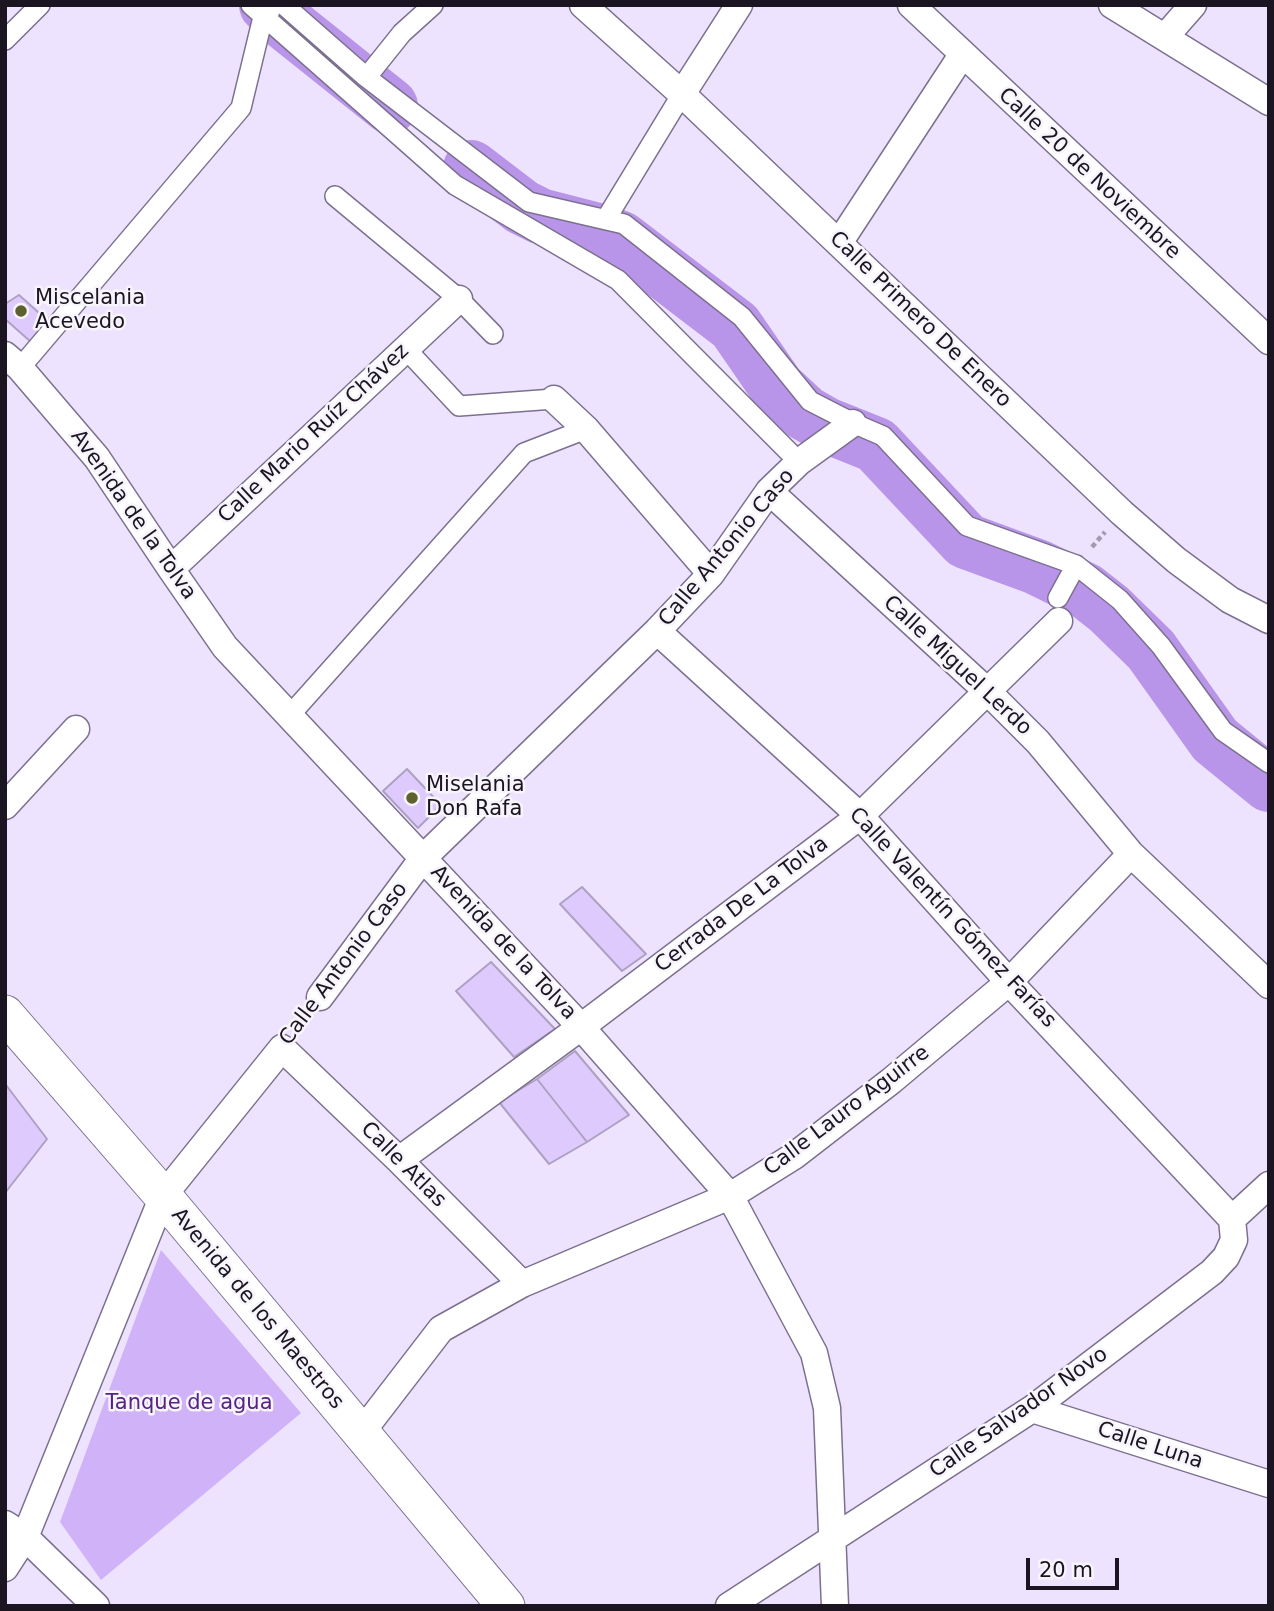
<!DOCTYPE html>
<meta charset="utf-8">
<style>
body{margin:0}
#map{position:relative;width:1274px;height:1611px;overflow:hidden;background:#eee3ff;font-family:"DejaVu Sans",sans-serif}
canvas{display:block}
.frame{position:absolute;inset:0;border:7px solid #1a1521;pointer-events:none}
.scale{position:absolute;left:1026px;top:1558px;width:93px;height:32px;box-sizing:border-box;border:4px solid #1a1521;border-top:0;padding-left:9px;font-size:21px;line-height:24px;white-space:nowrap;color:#1a1521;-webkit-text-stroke:5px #f7f4fb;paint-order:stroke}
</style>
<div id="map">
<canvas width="1274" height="1611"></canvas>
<div class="frame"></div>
<div class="scale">20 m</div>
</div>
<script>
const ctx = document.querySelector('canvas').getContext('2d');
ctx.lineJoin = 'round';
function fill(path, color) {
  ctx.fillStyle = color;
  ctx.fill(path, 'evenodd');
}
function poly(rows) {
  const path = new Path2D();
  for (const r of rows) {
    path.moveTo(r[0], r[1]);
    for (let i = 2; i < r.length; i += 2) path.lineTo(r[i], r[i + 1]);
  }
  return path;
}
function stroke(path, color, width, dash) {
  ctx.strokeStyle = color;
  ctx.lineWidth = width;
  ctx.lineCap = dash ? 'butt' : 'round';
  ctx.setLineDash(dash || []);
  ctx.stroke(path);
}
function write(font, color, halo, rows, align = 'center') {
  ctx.font = font + ' "DejaVu Sans",sans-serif';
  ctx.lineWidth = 5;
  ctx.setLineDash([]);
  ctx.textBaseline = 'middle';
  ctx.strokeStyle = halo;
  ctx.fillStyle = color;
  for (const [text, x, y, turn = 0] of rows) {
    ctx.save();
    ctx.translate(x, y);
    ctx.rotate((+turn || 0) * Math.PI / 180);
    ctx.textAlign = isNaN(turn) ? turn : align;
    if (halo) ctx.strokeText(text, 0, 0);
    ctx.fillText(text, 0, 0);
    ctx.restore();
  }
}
fill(poly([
 [161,1250,301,1413,101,1580,60,1522]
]), '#cfb2f8');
stroke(poly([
 [267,5,286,23,390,106],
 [471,168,522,207,540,216,606,233,621,239,735,326,777,387,805,413,826,425,876,445,966,541,1037,567,1086,591,1109,609,1151,650,1215,740,1269,784]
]), '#b995e9', 56);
const building = poly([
 [19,295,47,320,31,342,5,319,5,304,19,295],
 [407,769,441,805,418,828,383,791,407,769],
 [582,887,646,954,622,971,560,904,582,887],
 [491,962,555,1029,514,1057,456,991,491,962],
 [575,1051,629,1115,587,1142,537,1079,575,1051],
 [537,1079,587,1142,549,1164,499,1102,537,1079],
 [6,1085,47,1139,5,1193,5,1086,6,1085]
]);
fill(building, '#dfcafe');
stroke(building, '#ada1c1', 2);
const pedestrian = poly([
 [251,5,455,185,618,280,799,462],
 [284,5,366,77,529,202,624,224,742,317,810,401,853,423,883,436,967,526,1076,565,1120,600,1161,646,1223,731,1269,763],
 [5,40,40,5],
 [370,73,402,33,433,5],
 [335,196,459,299,493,334],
 [606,219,682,94],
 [405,348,459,406,554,399],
 [20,368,241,108,263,17,270,11],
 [1058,598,1076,565],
 [290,715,524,453,586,429]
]);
const minor = poly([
 [583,5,682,94,1122,513,1176,560,1230,600,1269,620],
 [911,5,1269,341],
 [1112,5,1269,102],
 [1165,37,1193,5],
 [682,94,739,5],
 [839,243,962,55],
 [5,355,20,368,97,458,171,569,225,647,581,1027,730,1196,814,1353,827,1408,835,1606],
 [554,399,586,429,711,574],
 [769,491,987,691,1038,742,1131,854,1269,985],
 [171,569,459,299],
 [657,631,860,816,1009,982,1232,1219],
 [5,806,76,729],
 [320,997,423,858,657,631,711,574,769,491,799,462,853,423],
 [399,1160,581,1027,860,816,1059,621],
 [1032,1409,1269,1484],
 [361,1433,441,1329,522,1284,730,1196,794,1156,891,1081,1009,982,1131,854],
 [5,1524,25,1537,96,1606],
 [5,1568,25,1537,163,1196,282,1048,399,1160,522,1284],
 [729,1606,1032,1409,1212,1272,1226,1257,1234,1240,1232,1219,1269,1185]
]);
const secondary = poly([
 [5,1014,163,1196,506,1606]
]);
stroke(pedestrian, '#7c708f', 22);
stroke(minor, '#7c708f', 29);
stroke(secondary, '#7c708f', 39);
stroke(poly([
 [1092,547,1105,532]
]), '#a39ab1', 4.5, [5, 3.5]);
stroke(pedestrian, '#fff', 19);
stroke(minor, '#fff', 26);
stroke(secondary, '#fff', 37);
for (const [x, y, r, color] of [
 [21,311,7,"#5e602e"],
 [412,798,7,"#5e602e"]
]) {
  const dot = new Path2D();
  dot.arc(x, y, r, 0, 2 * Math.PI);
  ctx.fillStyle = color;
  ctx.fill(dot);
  stroke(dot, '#f7f4fb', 2.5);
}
write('21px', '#1a1521', '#f7f4fb', [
 ["Calle 20 de Noviembre",1089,174,43],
 ["Calle Primero De Enero",920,320,44],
 ["Calle Mario Ruíz Chávez",314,434,-43],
 ["Avenida de la Tolva",133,515,55],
 ["Calle Antonio Caso",727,548,-50],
 ["Calle Miguel Lerdo",957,666,43],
 ["Cerrada De La Tolva",742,905,-37],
 ["Calle Valentín Gómez Farías",952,918,47],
 ["Avenida de la Tolva",503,943,47],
 ["Calle Antonio Caso",344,964,-53],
 ["Calle Lauro Aguirre",847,1111,-37],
 ["Calle Atlas",403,1165,45],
 ["Avenida de los Maestros",257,1309,50],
 ["Calle Salvador Novo",1019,1413,-35],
 ["Calle Luna",1150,1446,18]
]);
write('21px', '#1a1521', '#f7f4fb', [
 ["Miscelania",35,299],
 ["Acevedo",35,323],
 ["Miselania",426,786],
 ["Don Rafa",426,810]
], 'left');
write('21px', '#552385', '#f7f4fb', [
 ["Tanque de agua",189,1404]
]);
</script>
